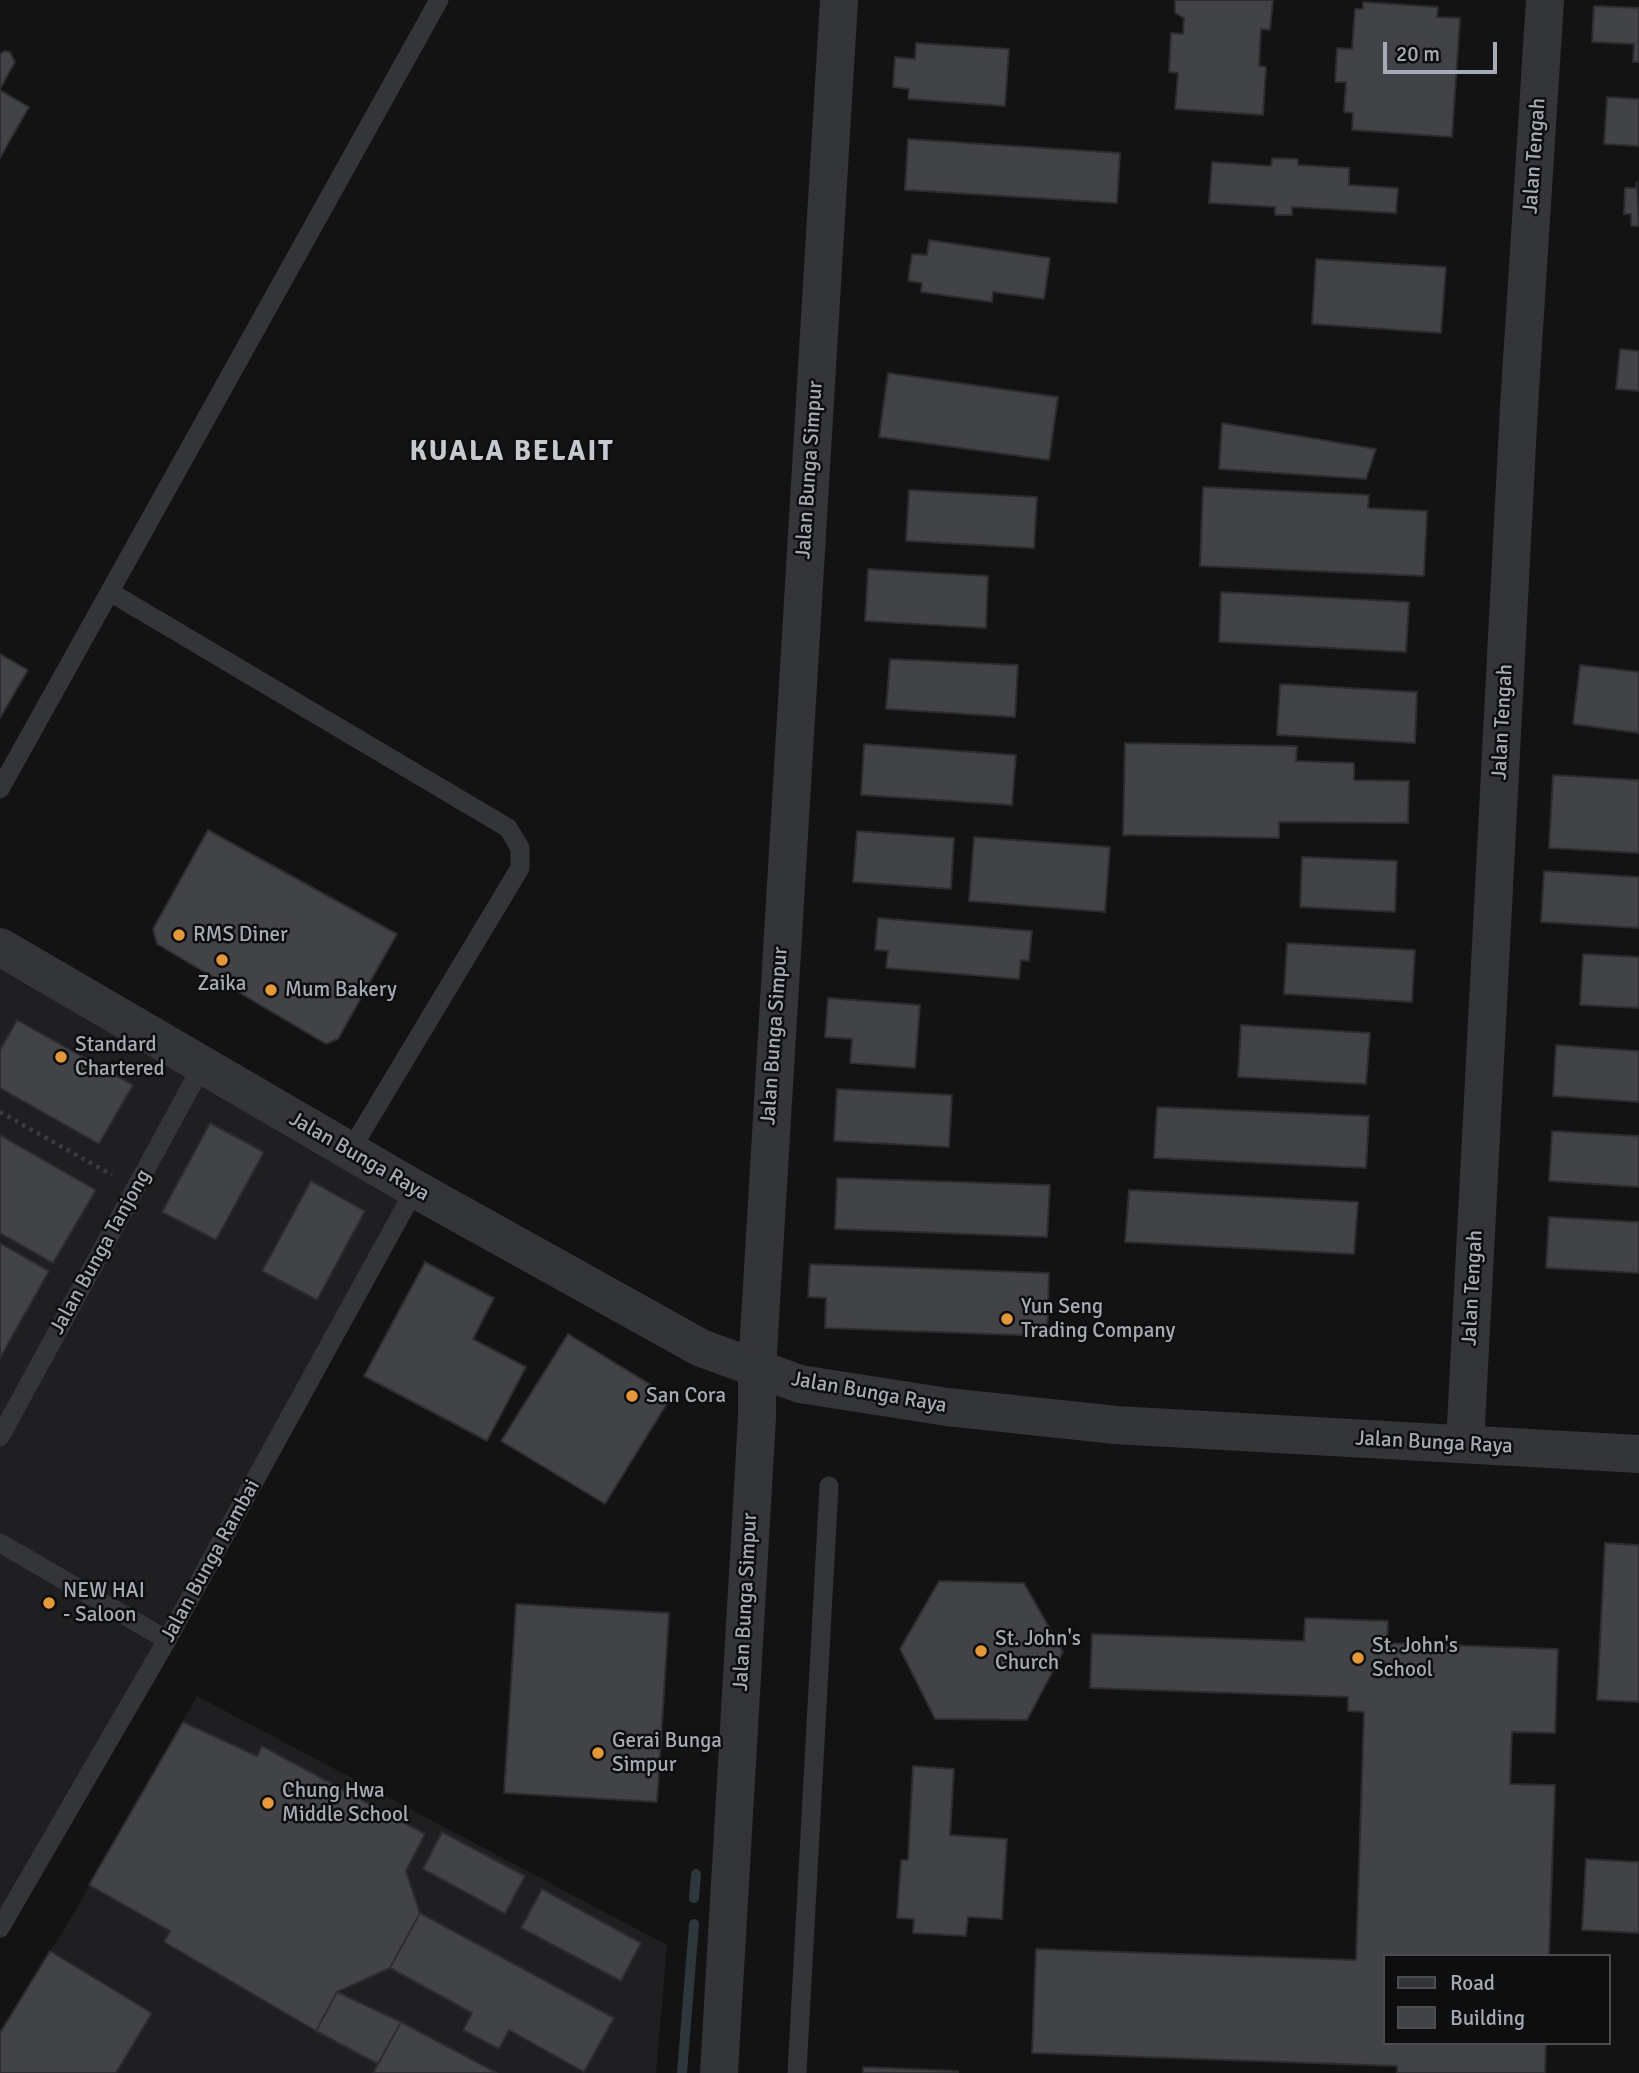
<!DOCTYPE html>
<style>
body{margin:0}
#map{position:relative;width:1639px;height:2073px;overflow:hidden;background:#131314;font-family:Signika,sans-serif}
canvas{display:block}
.legend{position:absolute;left:1383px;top:1954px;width:228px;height:91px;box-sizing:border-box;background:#0e0e0f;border:2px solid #4a4d51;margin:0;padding:9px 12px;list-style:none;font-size:21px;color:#a5abb4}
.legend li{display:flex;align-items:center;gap:14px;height:35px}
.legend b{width:35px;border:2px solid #4a4d51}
.scale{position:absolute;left:1383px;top:42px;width:114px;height:32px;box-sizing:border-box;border:4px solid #a5abb4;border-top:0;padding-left:9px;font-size:21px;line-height:24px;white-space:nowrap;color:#a5abb4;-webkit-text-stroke:5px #0e0e0f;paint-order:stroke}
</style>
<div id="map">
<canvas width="1639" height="2073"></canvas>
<ul class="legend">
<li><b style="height:9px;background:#343539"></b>Road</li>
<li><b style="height:19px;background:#424347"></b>Building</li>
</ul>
<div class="scale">20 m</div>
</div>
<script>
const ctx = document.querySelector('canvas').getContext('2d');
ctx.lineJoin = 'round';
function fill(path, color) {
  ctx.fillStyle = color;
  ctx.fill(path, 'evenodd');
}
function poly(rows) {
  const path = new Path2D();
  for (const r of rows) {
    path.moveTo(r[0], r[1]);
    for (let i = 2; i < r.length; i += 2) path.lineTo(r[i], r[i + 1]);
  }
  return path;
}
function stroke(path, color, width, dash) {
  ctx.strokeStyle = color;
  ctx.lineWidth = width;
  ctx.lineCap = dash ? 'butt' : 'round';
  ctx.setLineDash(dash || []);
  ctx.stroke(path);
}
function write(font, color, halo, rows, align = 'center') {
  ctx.font = font + ' Signika,sans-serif';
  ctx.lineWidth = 5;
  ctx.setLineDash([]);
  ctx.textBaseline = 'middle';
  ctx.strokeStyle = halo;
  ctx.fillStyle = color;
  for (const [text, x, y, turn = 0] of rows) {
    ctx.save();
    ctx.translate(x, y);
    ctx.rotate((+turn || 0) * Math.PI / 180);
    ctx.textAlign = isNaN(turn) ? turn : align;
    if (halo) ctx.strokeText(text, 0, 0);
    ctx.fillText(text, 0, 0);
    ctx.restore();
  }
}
fill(poly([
 [0,943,415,1189,0,1924],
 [197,1696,667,1945,656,2073,0,2073,0,2033,71,1918]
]), '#1f1f21');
stroke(poly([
 [694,1898,696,1874],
 [682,2073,694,1924]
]), '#2d373c', 10);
const building = poly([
 [1175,0,1273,0,1270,30,1261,29,1259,66,1266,67,1263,115,1175,109,1178,73,1169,72,1171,33,1183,34,1184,18,1175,13,1175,0],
 [1363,2,1438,7,1437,17,1460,18,1452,137,1352,130,1353,113,1344,112,1346,82,1335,82,1337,48,1352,49,1355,9,1363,9,1363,2],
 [1594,6,1639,8,1639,62,1633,62,1634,44,1592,42,1594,6],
 [916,43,1009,49,1005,106,908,99,909,89,893,87,895,57,915,59,916,43],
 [4,51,10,52,15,62,0,89,0,54,4,51],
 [0,90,29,107,0,158,0,90],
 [1607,97,1639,99,1639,146,1604,144,1607,97],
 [908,139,1120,153,1117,203,905,190,908,139],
 [1272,158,1298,159,1298,165,1349,168,1349,185,1398,188,1396,213,1292,207,1292,215,1275,215,1275,207,1209,203,1212,162,1271,166,1272,158],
 [1637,182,1639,226,1631,226,1631,214,1624,214,1625,188,1636,188,1637,182],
 [929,240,1050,258,1044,299,993,292,992,302,921,292,922,283,908,281,912,254,927,255,929,240],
 [1316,259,1446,267,1441,333,1312,324,1316,259],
 [1620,349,1639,351,1639,391,1616,389,1620,349],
 [888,373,1058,397,1049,460,879,437,888,373],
 [1222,423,1376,449,1366,479,1219,469,1222,423],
 [1203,487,1369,495,1368,508,1427,511,1424,576,1200,566,1203,487],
 [909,490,1037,497,1034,548,906,541,909,490],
 [868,569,988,576,986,628,865,621,868,569],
 [1221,592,1409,602,1406,652,1219,642,1221,592],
 [0,654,28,670,0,718,0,654],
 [890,659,1018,665,1015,717,886,709,890,659],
 [1580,665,1639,672,1639,733,1573,724,1580,665],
 [1280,684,1417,692,1415,743,1277,735,1280,684],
 [1125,743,1297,746,1296,761,1354,763,1354,780,1409,781,1408,823,1279,822,1279,838,1123,835,1125,743],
 [864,744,1016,755,1012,805,861,795,864,744],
 [1553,775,1639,780,1639,853,1549,848,1553,775],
 [208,830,397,934,338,1039,326,1044,157,944,153,929,208,830],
 [857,831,954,838,951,889,853,882,857,831],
 [974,837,1110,847,1105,912,969,901,974,837],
 [1302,857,1397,861,1395,912,1300,907,1302,857],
 [1544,871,1639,877,1639,928,1541,922,1544,871],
 [878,918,1032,931,1029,961,1021,960,1019,979,886,968,888,951,875,950,878,918],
 [1287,943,1415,950,1412,1002,1284,994,1287,943],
 [1583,954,1639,957,1639,1008,1580,1005,1583,954],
 [828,998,920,1005,915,1068,850,1063,852,1039,825,1037,828,998],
 [17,1020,133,1085,99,1144,0,1088,0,1050,17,1020],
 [1241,1025,1370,1033,1366,1084,1238,1077,1241,1025],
 [1556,1045,1639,1051,1639,1102,1553,1096,1556,1045],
 [837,1089,952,1095,949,1147,834,1141,837,1089],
 [1157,1107,1369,1116,1366,1168,1154,1158,1157,1107],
 [210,1123,264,1152,216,1240,162,1212,210,1123],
 [1552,1131,1639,1136,1639,1187,1549,1181,1552,1131],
 [0,1135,96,1190,53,1263,0,1233,0,1135],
 [837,1178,1050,1185,1047,1237,835,1229,837,1178],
 [311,1181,365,1211,317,1300,262,1271,311,1181],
 [1129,1190,1358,1202,1354,1254,1125,1242,1129,1190],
 [1549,1217,1639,1222,1639,1273,1546,1268,1549,1217],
 [0,1243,49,1271,0,1358,0,1243],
 [425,1262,494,1298,473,1339,526,1367,487,1441,364,1376,425,1262],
 [810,1264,1049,1273,1047,1336,825,1328,826,1298,808,1297,810,1264],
 [568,1334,671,1397,605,1504,501,1441,568,1334],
 [1605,1543,1639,1545,1639,1702,1597,1700,1605,1543],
 [939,1581,1024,1583,1063,1652,1027,1720,935,1719,900,1649,939,1581],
 [516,1604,669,1613,657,1802,504,1793,516,1604],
 [1305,1618,1388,1621,1387,1643,1558,1649,1555,1733,1512,1732,1510,1784,1555,1785,1549,1956,1385,1956,1385,2043,1546,2043,1545,2073,1397,2073,1397,2066,1032,2053,1036,1949,1356,1960,1364,1712,1348,1711,1348,1697,1090,1688,1092,1634,1304,1641,1305,1618],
 [183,1722,257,1756,262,1746,425,1834,406,1871,420,1913,390,1968,337,1992,316,2031,164,1942,170,1931,89,1885,183,1722],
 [913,1766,954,1769,950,1835,1007,1839,1002,1919,968,1917,966,1936,913,1933,914,1919,897,1918,901,1860,908,1860,913,1766],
 [442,1832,525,1876,505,1914,423,1869,442,1832],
 [1586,1859,1639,1862,1639,1933,1582,1930,1586,1859],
 [542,1889,641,1943,621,1981,521,1928,542,1889],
 [420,1913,614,2018,584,2072,509,2030,499,2049,463,2030,472,2013,390,1968,420,1913],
 [50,1951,152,2013,116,2073,0,2073,0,2033,50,1951],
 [337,1992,401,2022,378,2064,316,2031,337,1992],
 [401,2022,497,2073,373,2073,401,2022],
 [863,2067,958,2071,958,2073,863,2073,863,2067]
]);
fill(building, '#424347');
stroke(building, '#2d2d30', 2);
stroke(poly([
 [0,1112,112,1175]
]), '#3a3c40', 4.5, [3.5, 5]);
stroke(poly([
 [110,592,508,828,520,848,520,868,350,1151],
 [0,789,439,0],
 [0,1437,202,1066],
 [0,1543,167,1640],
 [0,1928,167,1640,415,1189],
 [797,2073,829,1486]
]), '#343539', 19);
stroke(poly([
 [757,1369,839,0],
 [1465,1444,1519,407,1545,0]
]), '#343539', 38);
stroke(poly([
 [0,947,415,1189,701,1348,800,1384,947,1407,1116,1425,1639,1454],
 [719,2073,757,1418,757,1369]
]), '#343539', 38);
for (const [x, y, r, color] of [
 [179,935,7,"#e5983a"],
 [222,960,7,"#e5983a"],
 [271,990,7,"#e5983a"],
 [61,1057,7,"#e5983a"],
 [1007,1319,7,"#e5983a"],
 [632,1396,7,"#e5983a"],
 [49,1603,7,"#e5983a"],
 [981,1651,7,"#e5983a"],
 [1358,1658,7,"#e5983a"],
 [598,1753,7,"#e5983a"],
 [268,1803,7,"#e5983a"]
]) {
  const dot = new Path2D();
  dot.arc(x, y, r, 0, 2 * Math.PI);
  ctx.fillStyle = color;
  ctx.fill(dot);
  stroke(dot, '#0e0e0f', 2.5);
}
write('21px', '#a5abb4', '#0e0e0f', [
 ["Jalan Tengah",1535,156,-86],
 ["Jalan Bunga Simpur",810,470,-86],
 ["Jalan Tengah",1503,722,-87],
 ["Jalan Bunga Simpur",775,1036,-86],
 ["Jalan Bunga Raya",359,1157,30],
 ["Jalan Bunga Tanjong",101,1252,-61],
 ["Jalan Tengah",1473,1288,-87],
 ["Jalan Bunga Raya",869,1393,10],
 ["Jalan Bunga Raya",1434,1443,3],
 ["Jalan Bunga Rambai",211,1561,-61],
 ["Jalan Bunga Simpur",746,1602,-87]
]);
write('21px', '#a5abb4', '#0e0e0f', [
 ["RMS Diner",193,935],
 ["Zaika",222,984,"center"],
 ["Mum Bakery",285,990],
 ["Standard",75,1045],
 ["Chartered",75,1069],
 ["Yun Seng",1021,1307],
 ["Trading Company",1021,1331],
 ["San Cora",646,1396],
 ["NEW HAI",63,1591],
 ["- Saloon",63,1615],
 ["St. John's",995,1639],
 ["Church",995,1663],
 ["St. John's",1372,1646],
 ["School",1372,1670],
 ["Gerai Bunga",612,1741],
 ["Simpur",612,1765],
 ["Chung Hwa",282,1791],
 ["Middle School",282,1815]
], 'left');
ctx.letterSpacing = '2px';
write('bold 28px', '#c6cad0', '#0e0e0f', [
 ["KUALA BELAIT",512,453]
]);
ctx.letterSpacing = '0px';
</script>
